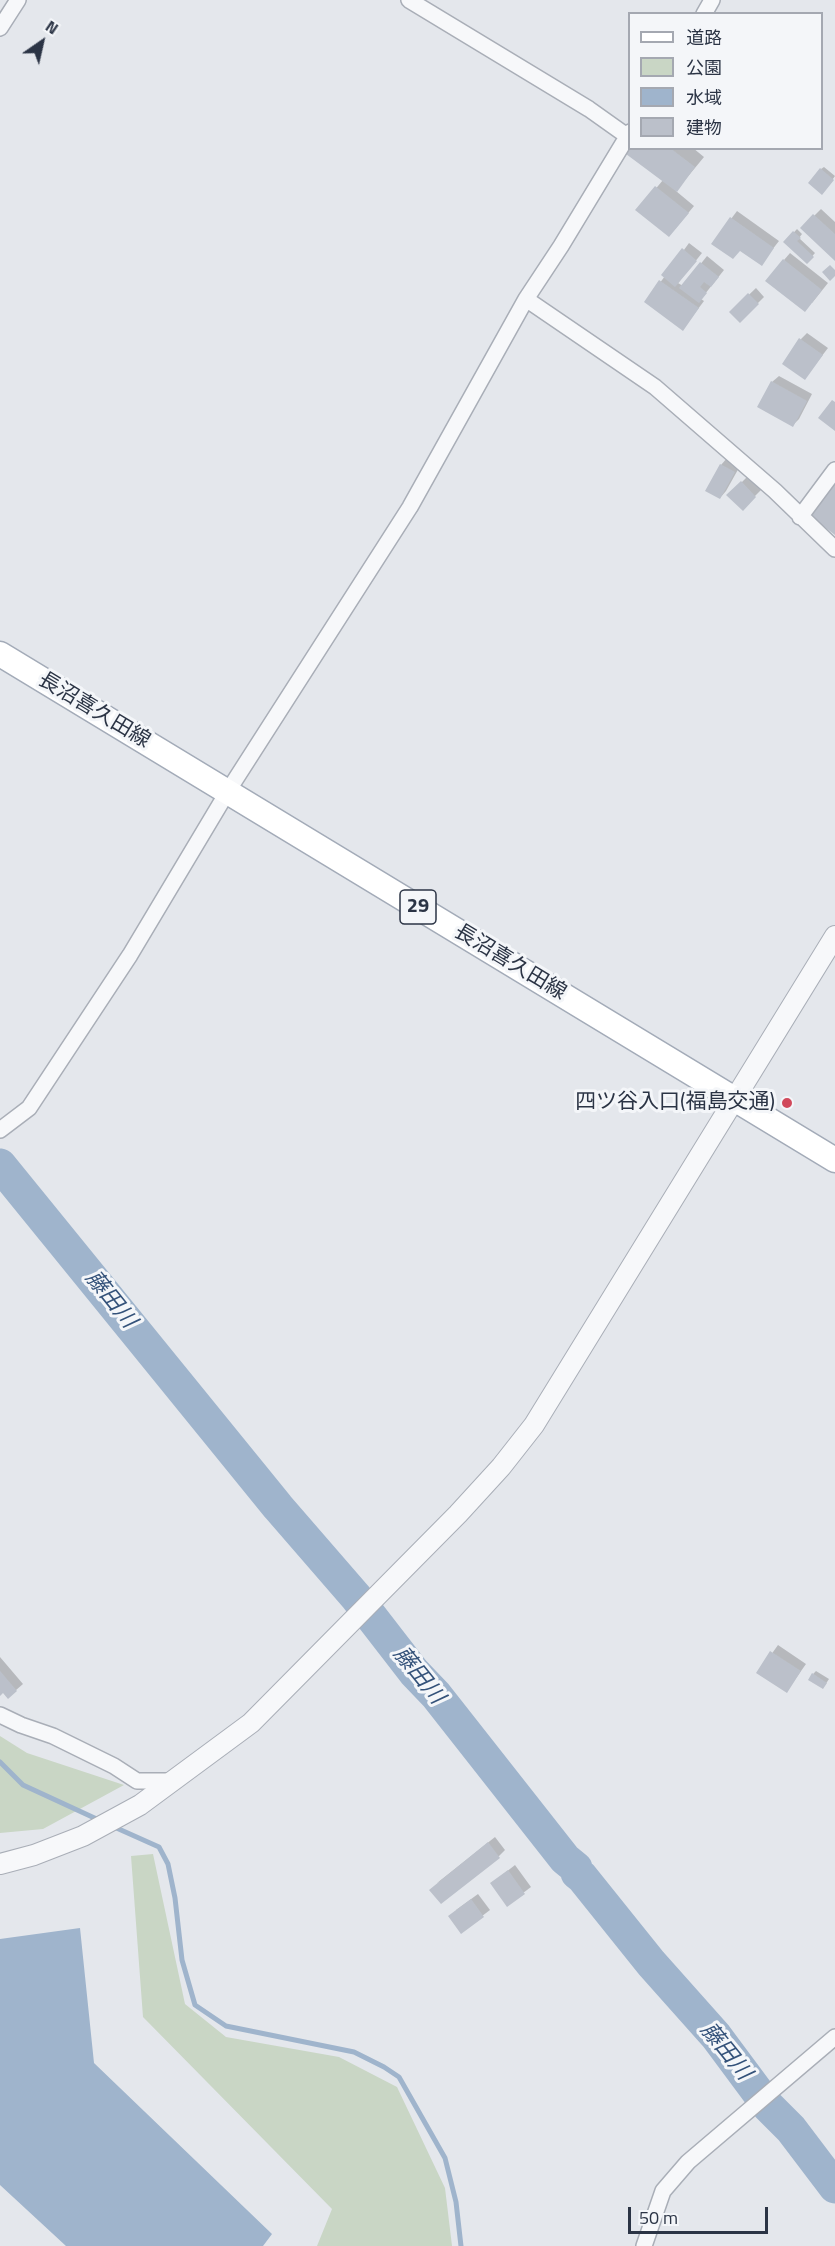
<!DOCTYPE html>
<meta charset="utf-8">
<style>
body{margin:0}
#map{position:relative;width:835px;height:2246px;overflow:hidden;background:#e4e7ec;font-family:"Titillium Web","Noto Sans JP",sans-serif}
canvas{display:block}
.legend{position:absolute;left:628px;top:12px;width:195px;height:138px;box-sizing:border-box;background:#f4f6f9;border:2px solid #a4a8b1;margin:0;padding:8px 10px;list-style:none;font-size:18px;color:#2b3445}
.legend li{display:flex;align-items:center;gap:12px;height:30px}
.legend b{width:30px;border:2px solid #a4a8b1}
.north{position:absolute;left:12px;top:12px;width:60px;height:60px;-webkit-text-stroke:4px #f4f6f9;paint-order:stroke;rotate:34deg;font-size:16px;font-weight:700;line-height:24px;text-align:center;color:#2b3445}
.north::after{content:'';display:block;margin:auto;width:21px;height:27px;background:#2b3445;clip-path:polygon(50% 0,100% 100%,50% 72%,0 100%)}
.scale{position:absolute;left:628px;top:2207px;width:140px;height:27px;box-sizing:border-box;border:3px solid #2b3445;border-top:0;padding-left:8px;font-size:18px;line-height:21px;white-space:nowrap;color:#2b3445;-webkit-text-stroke:4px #f4f6f9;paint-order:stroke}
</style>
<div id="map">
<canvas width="835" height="2246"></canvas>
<ul class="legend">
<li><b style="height:8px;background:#fff"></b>道路</li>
<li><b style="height:16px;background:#c9d6c5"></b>公園</li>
<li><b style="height:16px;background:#9fb4cc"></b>水域</li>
<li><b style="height:16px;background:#bbc0ca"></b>建物</li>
</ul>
<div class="north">N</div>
<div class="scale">50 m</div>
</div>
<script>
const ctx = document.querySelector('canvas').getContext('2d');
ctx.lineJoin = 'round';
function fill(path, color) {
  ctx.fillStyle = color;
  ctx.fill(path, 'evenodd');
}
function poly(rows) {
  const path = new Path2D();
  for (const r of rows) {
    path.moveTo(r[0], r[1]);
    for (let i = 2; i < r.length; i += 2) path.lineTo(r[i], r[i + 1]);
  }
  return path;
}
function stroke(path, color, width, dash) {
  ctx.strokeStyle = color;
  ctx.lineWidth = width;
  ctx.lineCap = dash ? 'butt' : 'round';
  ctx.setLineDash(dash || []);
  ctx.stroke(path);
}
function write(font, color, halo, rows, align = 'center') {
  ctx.font = font + ' "Titillium Web","Noto Sans JP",sans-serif';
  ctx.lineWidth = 6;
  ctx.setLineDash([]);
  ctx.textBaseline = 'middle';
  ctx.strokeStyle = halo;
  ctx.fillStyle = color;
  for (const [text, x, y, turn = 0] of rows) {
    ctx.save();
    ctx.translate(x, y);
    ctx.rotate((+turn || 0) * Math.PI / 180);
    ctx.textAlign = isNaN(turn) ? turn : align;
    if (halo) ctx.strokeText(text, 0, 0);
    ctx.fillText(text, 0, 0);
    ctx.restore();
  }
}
fill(poly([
 [0,1736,27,1753,124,1785,43,1829,0,1833],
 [153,1854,185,2004,226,2037,339,2057,397,2087,445,2188,452,2246,317,2246,332,2209,143,2017,131,1856]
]), '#c9d6c5');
fill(poly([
 [80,1928,94,2063,272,2234,263,2246,66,2246,0,2185,0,1939]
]), '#9fb4cc');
fill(poly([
 [632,148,693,148,704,157,676,191,694,206,675,229,638,210,663,180],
 [824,167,835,176,825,190,821,169],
 [821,209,835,222,835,258,802,228],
 [737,211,779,241,761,264,741,250,713,243],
 [797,229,802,234,799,238,815,253,807,262,785,242],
 [689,243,702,253,678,283,683,286,707,256,724,270,701,299,704,301,683,329,646,302],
 [790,253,828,283,812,303,784,260],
 [756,288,764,297,740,321,731,312],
 [807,333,828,348,805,378,801,339],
 [779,376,812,394,799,419,793,425,772,382],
 [727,458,740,466,726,491,720,498,721,465],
 [748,476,762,489,743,508,729,495],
 [778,1645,806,1664,787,1691,758,1673],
 [0,1657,23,1684,8,1697,3,1691,0,1694],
 [816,1671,829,1679,825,1685,813,1674],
 [495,1837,505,1850,499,1856,437,1883],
 [515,1865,531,1887,507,1905,492,1883],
 [478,1894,490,1910,461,1932,456,1910]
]), '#0003');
stroke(poly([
 [0,1762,23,1785,101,1821],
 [112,1826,159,1847,168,1864,175,1898,182,1960,195,2005,226,2026,354,2052,384,2067,399,2077,445,2158,456,2202,461,2246]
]), '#9fb4cc', 5);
stroke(poly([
 [0,1165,278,1507,356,1597,414,1672,436,1695,565,1859,576,1868,577,1873,582,1877,651,1963,716,2036,768,2106,791,2129,835,2187]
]), '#9fb4cc', 33);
fill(poly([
 [630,148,670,148,695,167,677,192,626,154],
 [820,168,834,180,822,195,808,183],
 [655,186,689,213,669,237,635,210],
 [813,214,835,234,835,261,800,228],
 [730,217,774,248,762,266,740,251,733,259,711,244],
 [793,231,801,238,797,241,814,257,807,264,783,242],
 [682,248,697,261,675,287,661,275],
 [783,259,822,290,805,312,765,281],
 [700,262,719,277,711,287,704,282,700,287,707,293,699,303,679,288],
 [830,265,835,270,835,276,830,281,822,272],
 [659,280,699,308,683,331,644,302],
 [748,293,759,304,740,323,729,312],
 [799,338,823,355,805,380,782,364],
 [771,381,807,401,793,427,757,407],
 [832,400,835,402,835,431,818,418],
 [720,464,735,472,720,499,705,491],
 [741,481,756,497,743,511,726,495],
 [835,482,835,535,809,515],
 [770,1651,801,1671,787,1693,756,1673],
 [0,1671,17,1691,8,1699,3,1693,0,1696],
 [812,1673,827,1683,823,1689,808,1680],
 [488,1842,500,1858,441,1904,429,1890],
 [508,1870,525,1894,507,1907,490,1883],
 [471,1899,484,1917,461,1934,448,1916]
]), '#bbc0ca');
const minor = poly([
 [409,0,589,109,627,136],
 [704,14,712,0],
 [0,28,18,0],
 [526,299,655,387,775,491,835,549],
 [800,517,835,470],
 [0,1130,29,1108,130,955,228,791,410,507,526,299,561,246,630,132],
 [0,1715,21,1725,53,1736,114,1766,137,1781,174,1781],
 [644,2246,663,2191,688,2162,835,2037]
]);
const tertiary = poly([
 [0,1864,34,1855,83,1836,140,1805,251,1723,458,1514,501,1467,534,1425,835,936]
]);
const primary = poly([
 [0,654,835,1160]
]);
stroke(minor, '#a9aeb7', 18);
stroke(tertiary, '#a9aeb7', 22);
stroke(primary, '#a3abb8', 27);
stroke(minor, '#f7f8fa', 15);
stroke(tertiary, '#f7f8fa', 20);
stroke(primary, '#fff', 24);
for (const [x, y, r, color] of [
 [787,1103,6,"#d1495b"]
]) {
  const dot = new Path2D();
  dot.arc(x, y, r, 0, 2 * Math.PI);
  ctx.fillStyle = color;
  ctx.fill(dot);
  stroke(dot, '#f4f6f9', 2);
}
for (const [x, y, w] of [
 [418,907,36]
]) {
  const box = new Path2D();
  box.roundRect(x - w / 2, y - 17, w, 34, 4.5);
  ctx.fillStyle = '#f4f6f9';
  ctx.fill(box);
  stroke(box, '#2b3445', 1.5);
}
write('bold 20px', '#2b3445', null, [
 ["29",418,907]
]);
write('21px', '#2b3445', '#f4f6f9', [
 ["長沼喜久田線",94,711,31],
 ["長沼喜久田線",510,963,31]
]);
write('21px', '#2b3445', '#f4f6f9', [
 ["四ツ谷入口(福島交通)",775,1103]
], 'right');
write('italic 22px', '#34527a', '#f4f6f9', [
 ["藤田川",110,1300,51],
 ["藤田川",418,1676,51],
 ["藤田川",725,2052,51]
]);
</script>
